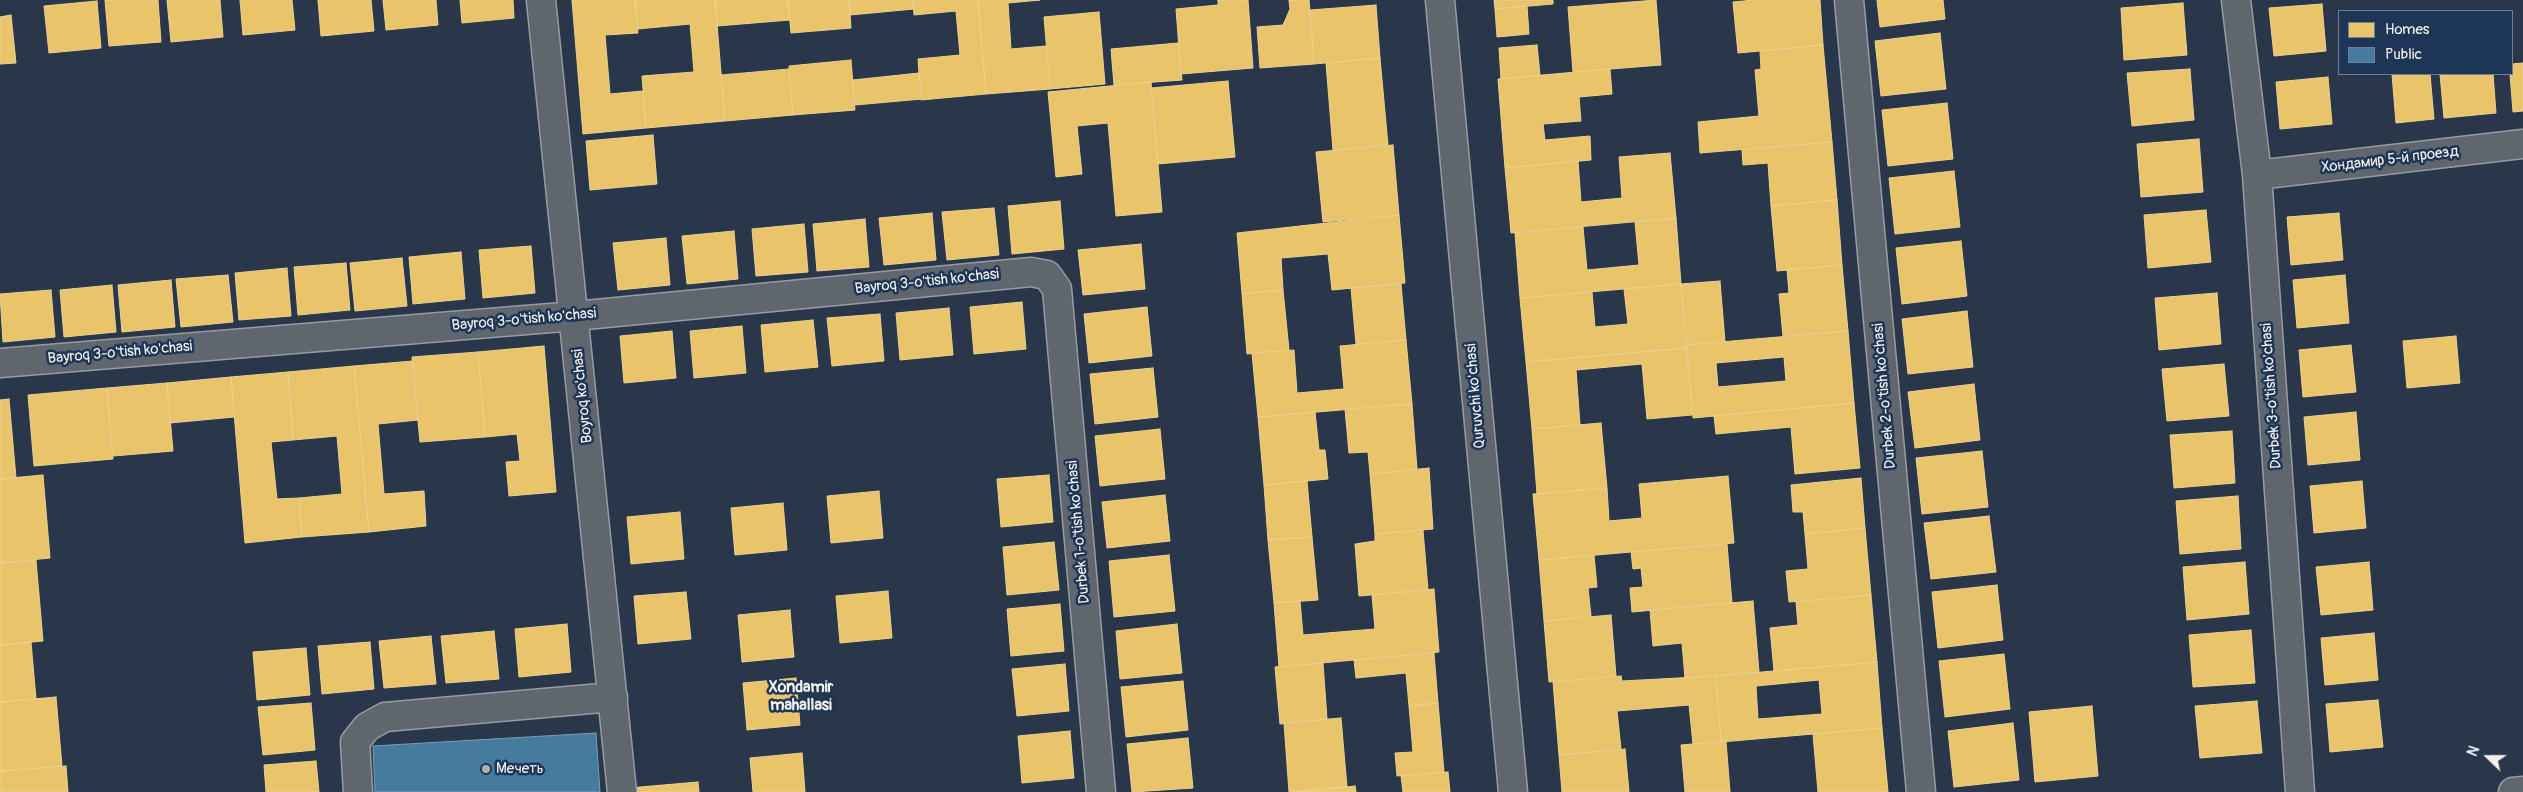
<!DOCTYPE html>
<meta charset="utf-8">
<style>
body{margin:0}
#map{position:relative;width:2523px;height:792px;overflow:hidden;background:#2a374a;font-family:Pangolin,sans-serif}
canvas{display:block}
.legend{position:absolute;left:2338px;top:10px;width:175px;height:65px;box-sizing:border-box;background:#1d3557;border:1px solid #738091;margin:0;padding:6px 9px;list-style:none;font-size:15px;color:#f4f1e8}
.legend li{display:flex;align-items:center;gap:10px;height:25px}
.legend b{width:25px;border:1px solid #738091}
.north{position:absolute;left:2463px;top:732px;width:50px;height:50px;-webkit-text-stroke:4px #1d3557;paint-order:stroke;rotate:292deg;font-size:14px;font-weight:700;line-height:20px;text-align:center;color:#f4f1e8}
.north::after{content:'';display:block;margin:auto;width:18px;height:22px;background:#f4f1e8;clip-path:polygon(50% 0,100% 100%,50% 72%,0 100%)}
</style>
<div id="map">
<canvas width="2523" height="792"></canvas>
<ul class="legend">
<li><b style="height:14px;background:#e9c46a"></b>Homes</li>
<li><b style="height:14px;background:#457b9d"></b>Public</li>
</ul>
<div class="north">N</div>
</div>
<script>
const ctx = document.querySelector('canvas').getContext('2d');
ctx.lineJoin = 'round';
function fill(path, color) {
  ctx.fillStyle = color;
  ctx.fill(path, 'evenodd');
}
function poly(rows) {
  const path = new Path2D();
  for (const r of rows) {
    path.moveTo(r[0], r[1]);
    for (let i = 2; i < r.length; i += 2) path.lineTo(r[i], r[i + 1]);
  }
  return path;
}
function stroke(path, color, width, dash) {
  ctx.strokeStyle = color;
  ctx.lineWidth = width;
  ctx.lineCap = dash ? 'butt' : 'round';
  ctx.setLineDash(dash || []);
  ctx.stroke(path);
}
function write(font, color, halo, rows, align = 'center') {
  ctx.font = font + ' Pangolin,sans-serif';
  ctx.lineWidth = 5;
  ctx.setLineDash([]);
  ctx.textBaseline = 'middle';
  ctx.strokeStyle = halo;
  ctx.fillStyle = color;
  for (const [text, x, y, turn = 0] of rows) {
    ctx.save();
    ctx.translate(x, y);
    ctx.rotate((+turn || 0) * Math.PI / 180);
    ctx.textAlign = isNaN(turn) ? turn : align;
    if (halo) ctx.strokeText(text, 0, 0);
    ctx.fillText(text, 0, 0);
    ctx.restore();
  }
}
const homes = poly([
 [105,0,158,0,161,42,109,46,105,0],
 [167,0,220,0,223,37,171,42,167,0],
 [240,0,292,0,295,30,243,35,240,0],
 [318,0,371,0,374,31,321,36,318,0],
 [383,0,436,0,438,25,386,30,383,0],
 [460,0,513,0,514,18,462,23,460,0],
 [572,0,635,0,638,33,605,35,610,94,643,91,646,128,583,134,572,0],
 [635,0,715,0,725,121,646,128,642,76,694,72,690,24,638,29,635,0],
 [715,0,788,0,790,20,717,26,715,0],
 [788,0,849,0,851,28,791,33,788,0],
 [849,0,913,0,914,9,850,15,849,0],
 [913,0,978,0,986,94,921,100,918,59,960,55,956,11,914,15,913,0],
 [978,0,1040,0,1008,3,1011,49,1046,46,1050,89,986,94,978,0],
 [1218,0,1248,0,1253,68,1181,74,1176,9,1218,5,1218,0],
 [1289,0,1309,0,1314,64,1260,68,1257,27,1283,25,1290,9,1289,0],
 [1494,0,1553,0,1553,4,1495,9,1494,0],
 [1656,0,1661,65,1573,72,1568,7,1656,0],
 [1754,0,1820,0,1823,45,1738,53,1733,2,1754,0],
 [1877,0,1943,0,1945,19,1880,27,1877,0],
 [97,1,101,48,49,53,44,6,97,1],
 [2183,3,2187,55,2124,60,2121,8,2183,3],
 [2322,4,2326,51,2274,56,2269,8,2322,4],
 [1376,5,1380,58,1314,64,1310,10,1376,5],
 [1527,6,1529,34,1497,37,1495,9,1527,6],
 [1099,12,1105,84,1050,89,1044,17,1099,12],
 [11,15,16,63,0,64,0,17,11,15],
 [1940,33,1946,89,1881,96,1875,41,1940,33],
 [1178,43,1182,80,1114,85,1111,49,1178,43],
 [1537,45,1540,75,1501,79,1499,48,1537,45],
 [1823,45,1832,142,1700,153,1698,122,1759,116,1755,70,1761,69,1760,51,1823,45],
 [1380,58,1388,145,1333,150,1326,63,1380,58],
 [851,60,855,110,793,115,789,66,851,60],
 [2523,63,2523,111,2513,112,2510,74,2512,74,2512,64,2523,63],
 [789,69,793,115,725,121,721,75,789,69],
 [1610,69,1612,94,1579,97,1581,121,1543,124,1545,140,1590,136,1591,160,1505,168,1498,79,1610,69],
 [2190,69,2194,120,2132,126,2127,73,2190,69],
 [919,73,922,99,855,105,853,80,919,73],
 [2392,74,2430,74,2434,119,2396,123,2392,74],
 [2440,74,2493,74,2496,113,2444,118,2440,74],
 [2328,77,2332,124,2280,129,2276,82,2328,77],
 [1228,81,1235,157,1158,164,1151,88,1228,81],
 [1151,82,1162,212,1116,216,1108,123,1077,126,1082,174,1056,177,1048,92,1151,82],
 [1947,103,1953,159,1888,166,1882,110,1947,103],
 [653,135,657,184,590,190,586,141,653,135],
 [2199,139,2203,192,2141,197,2137,144,2199,139],
 [1832,142,1837,200,1771,206,1768,163,1743,165,1742,150,1832,142],
 [1393,145,1399,215,1323,222,1316,152,1393,145],
 [1670,153,1676,218,1511,233,1505,168,1578,161,1581,202,1622,198,1619,157,1670,153],
 [1954,171,1960,227,1895,234,1889,178,1954,171],
 [1837,200,1842,265,1777,271,1771,206,1837,200],
 [1060,201,1064,249,1012,254,1008,206,1060,201],
 [994,208,999,255,947,260,942,212,994,208],
 [2206,210,2211,262,2148,268,2144,215,2206,210],
 [932,213,936,260,884,265,879,218,932,213],
 [2339,213,2343,260,2291,265,2287,217,2339,213],
 [1399,215,1405,283,1332,290,1328,254,1281,258,1283,290,1242,294,1237,233,1399,215],
 [1676,218,1681,284,1520,298,1515,233,1583,227,1587,270,1639,265,1635,222,1676,218],
 [865,219,869,267,817,271,813,224,865,219],
 [804,224,808,272,756,276,752,229,804,224],
 [734,231,738,279,687,284,682,236,734,231],
 [666,238,670,285,618,290,613,243,666,238],
 [1961,241,1967,296,1902,304,1896,248,1961,241],
 [1141,244,1145,289,1083,295,1078,250,1141,244],
 [531,246,535,293,483,298,479,250,531,246],
 [461,252,465,299,413,304,409,257,461,252],
 [402,258,407,306,355,311,350,263,402,258],
 [346,263,350,310,298,315,294,267,346,263],
 [1842,265,1848,331,1783,336,1779,294,1789,293,1787,270,1842,265],
 [287,268,291,316,239,320,235,273,287,268],
 [228,275,233,322,181,327,176,279,228,275],
 [2345,275,2349,323,2297,328,2293,280,2345,275],
 [171,280,175,327,122,332,118,285,171,280],
 [1720,281,1725,342,1686,345,1681,284,1720,281],
 [1401,284,1406,340,1356,344,1351,288,1401,284],
 [1681,284,1687,348,1526,362,1520,298,1592,292,1595,327,1628,324,1624,289,1681,284],
 [112,285,116,332,64,337,60,290,112,285],
 [51,290,55,337,3,342,0,294,51,290],
 [1283,290,1289,350,1247,354,1242,294,1283,290],
 [2217,293,2221,344,2159,350,2155,298,2217,293],
 [1022,302,1026,349,974,354,970,307,1022,302],
 [1147,307,1152,356,1089,363,1084,314,1147,307],
 [949,308,953,355,900,360,896,313,949,308],
 [1967,311,1973,367,1908,374,1902,319,1967,311],
 [880,314,884,361,832,366,827,318,880,314],
 [813,320,818,367,765,372,761,325,813,320],
 [742,326,746,373,694,378,690,331,742,326],
 [672,331,676,378,624,383,620,336,672,331],
 [1848,331,1854,403,1693,418,1686,345,1848,331],
 [1784,357,1786,381,1718,387,1716,363,1784,357],
 [2456,336,2460,383,2407,388,2403,341,2456,336],
 [1406,340,1412,404,1258,417,1252,353,1294,350,1297,393,1344,389,1340,346,1406,340],
 [2351,345,2356,392,2303,397,2299,350,2351,345],
 [544,346,556,492,509,496,506,462,520,461,517,434,485,437,478,352,544,346],
 [1687,348,1692,415,1647,419,1642,364,1576,370,1580,425,1532,429,1526,362,1687,348],
 [478,352,485,437,420,442,412,357,478,352],
 [413,361,418,420,378,424,384,494,424,491,426,526,369,532,354,366,413,361],
 [2224,364,2229,416,2167,421,2162,369,2224,364],
 [354,366,369,532,302,537,299,498,342,494,337,436,293,440,288,372,354,366],
 [1153,368,1158,417,1095,424,1090,374,1153,368],
 [288,372,293,440,271,442,277,499,299,498,302,537,245,543,231,377,288,372],
 [231,377,234,417,170,423,167,383,231,377],
 [167,383,173,451,113,456,107,388,167,383],
 [1974,384,1980,440,1915,448,1908,392,1974,384],
 [107,388,113,459,34,466,28,395,107,388],
 [9,399,16,478,0,479,0,400,9,399],
 [1854,403,1860,468,1795,474,1791,427,1716,434,1714,416,1854,403],
 [1412,404,1417,469,1370,474,1368,452,1349,453,1345,409,1412,404],
 [1315,412,1319,450,1325,450,1328,479,1264,485,1258,417,1315,412],
 [2356,412,2360,460,2308,465,2304,417,2356,412],
 [1601,423,1607,488,1537,494,1532,429,1601,423],
 [1160,429,1165,479,1100,486,1095,436,1160,429],
 [2232,431,2235,483,2174,488,2170,435,2232,431],
 [1982,451,1988,507,1922,514,1916,458,1982,451],
 [1429,468,1433,529,1375,534,1370,474,1429,468],
 [43,475,50,558,0,563,0,479,43,475],
 [1049,475,1053,522,1001,527,997,479,1049,475],
 [1728,476,1734,543,1539,560,1533,494,1607,488,1609,521,1642,518,1639,484,1728,476],
 [1861,478,1865,528,1805,534,1803,512,1793,512,1791,485,1861,478],
 [1307,481,1312,537,1268,540,1264,485,1307,481],
 [2362,481,2366,528,2314,533,2310,486,2362,481],
 [879,491,883,538,831,543,827,496,879,491],
 [1165,495,1170,541,1107,548,1102,502,1165,495],
 [2238,496,2241,549,2180,554,2176,501,2238,496],
 [783,503,787,550,735,555,731,508,783,503],
 [680,512,684,559,631,564,627,517,680,512],
 [1989,516,1996,572,1931,579,1924,523,1989,516],
 [1865,528,1871,595,1789,602,1786,571,1808,569,1805,534,1865,528],
 [1423,530,1428,590,1359,596,1355,544,1375,541,1375,534,1423,530],
 [1312,537,1318,600,1274,603,1268,540,1312,537],
 [1054,542,1059,590,1007,595,1003,547,1054,542],
 [1727,544,1732,603,1632,612,1630,588,1643,587,1641,568,1633,569,1631,552,1727,544],
 [1169,555,1175,611,1114,617,1109,561,1169,555],
 [1594,555,1597,587,1588,588,1591,616,1544,621,1539,560,1594,555],
 [36,560,43,641,0,645,0,563,36,560],
 [2245,562,2249,614,2187,620,2183,567,2245,562],
 [2369,562,2373,610,2321,615,2316,567,2369,562],
 [1997,585,2003,640,1938,648,1932,592,1997,585],
 [1434,589,1439,652,1279,667,1274,603,1300,601,1303,635,1375,629,1372,595,1434,589],
 [888,591,892,638,840,643,836,596,888,591],
 [686,592,691,639,638,644,634,596,686,592],
 [1871,595,1877,662,1774,671,1770,628,1798,625,1796,602,1871,595],
 [1753,601,1759,672,1685,678,1682,643,1653,646,1650,610,1753,601],
 [1060,604,1064,651,1011,656,1007,609,1060,604],
 [790,610,794,657,742,662,738,615,790,610],
 [1611,615,1616,676,1549,682,1544,621,1611,615],
 [567,624,571,672,519,677,515,629,567,624],
 [1177,624,1182,673,1120,679,1116,631,1177,624],
 [2251,630,2255,683,2193,687,2189,635,2251,630],
 [494,631,499,679,446,683,441,636,494,631],
 [2374,633,2378,680,2325,685,2321,638,2374,633],
 [431,636,436,684,384,688,379,641,431,636],
 [31,642,36,699,0,702,0,645,31,642],
 [370,642,374,689,322,694,318,646,370,642],
 [306,648,310,695,257,700,253,652,306,648],
 [1434,653,1438,703,1409,706,1406,673,1356,678,1354,660,1434,653],
 [2004,654,2010,709,1945,717,1939,661,2004,654],
 [1877,662,1882,728,1721,742,1716,676,1877,662],
 [1819,680,1822,714,1758,719,1756,686,1819,680],
 [1323,663,1327,719,1280,724,1275,667,1323,663],
 [1065,664,1069,711,1017,716,1012,669,1065,664],
 [1621,676,1622,681,1716,676,1721,742,1693,744,1689,705,1617,711,1621,749,1559,755,1553,682,1621,676],
 [796,678,800,725,747,730,743,683,796,678],
 [1183,681,1188,730,1126,737,1121,687,1183,681],
 [56,697,62,766,0,771,0,702,56,697],
 [2378,700,2383,747,2330,752,2326,704,2378,700],
 [2257,701,2262,753,2200,758,2195,706,2257,701],
 [311,703,315,750,263,755,258,707,311,703],
 [1438,703,1444,772,1397,776,1395,753,1413,752,1409,706,1438,703],
 [2092,706,2098,776,2035,782,2029,712,2092,706],
 [1341,718,1347,787,1289,792,1284,723,1341,718],
 [2013,723,2019,780,1954,787,1948,731,2013,723],
 [1882,728,1888,792,1818,792,1813,734,1882,728],
 [1070,731,1074,778,1022,783,1018,736,1070,731],
 [1188,738,1193,788,1132,792,1127,744,1188,738],
 [1726,741,1730,792,1685,792,1681,745,1726,741],
 [1625,749,1629,792,1562,792,1559,755,1625,749],
 [802,753,805,792,753,792,750,758,802,753],
 [316,761,319,792,266,792,264,765,316,761],
 [66,766,68,792,0,792,0,771,66,766],
 [1448,772,1450,792,1403,792,1401,776,1448,772],
 [698,782,699,792,629,792,629,788,698,782],
 [1355,786,1356,792,1290,792,1347,787,1355,786]
]);
fill(homes, '#e9c46a');
stroke(homes, '#ecd290', 1);
const public = poly([
 [596,733,600,792,375,792,373,746,596,733]
]);
fill(public, '#457b9d');
stroke(public, '#7a9eb4', 1);
const street = poly([
 [541,0,622,792],
 [1440,0,1513,792],
 [1849,0,1921,792],
 [2236,0,2257,175,2300,792],
 [2257,175,2523,144],
 [0,363,575,316,1031,272,1047,275,1057,289,1101,792],
 [358,792,355,742,367,727,385,717,613,697],
 [2513,792,2523,791]
]);
stroke(street, '#979ca3', 31);
stroke(street, '#60666e', 28);
for (const [x, y, r, color] of [
 [486,769,5,"#adb0b1"]
]) {
  const dot = new Path2D();
  dot.arc(x, y, r, 0, 2 * Math.PI);
  ctx.fillStyle = color;
  ctx.fill(dot);
  stroke(dot, '#1d3557', 2);
}
write('15px', '#f4f1e8', '#1d3557', [
 ["Хондамир 5-й проезд",2390,160,-7],
 ["Bayroq 3-o'tish ko'chasi",927,282,-6],
 ["Bayroq 3-o'tish ko'chasi",524,320,-5],
 ["Bayroq 3-o'tish ko'chasi",120,353,-5],
 ["Boyroq ko'chasi",583,396,-96],
 ["Quruvchi ko'chasi",1476,396,-95],
 ["Durbek 2-o'tish ko'chasi",1885,396,-95],
 ["Durbek 3-o'tish ko'chasi",2272,396,-94],
 ["Durbek 1-o'tish ko'chasi",1079,532,-95]
]);
write('15px', '#f4f1e8', '#1d3557', [
 ["Мечеть",496,769]
], 'left');
write('bold 16px', '#f4f1e8', '#1d3557', [
 ["Xondamir",801,688],
 ["mahallasi",801,706]
]);
</script>
